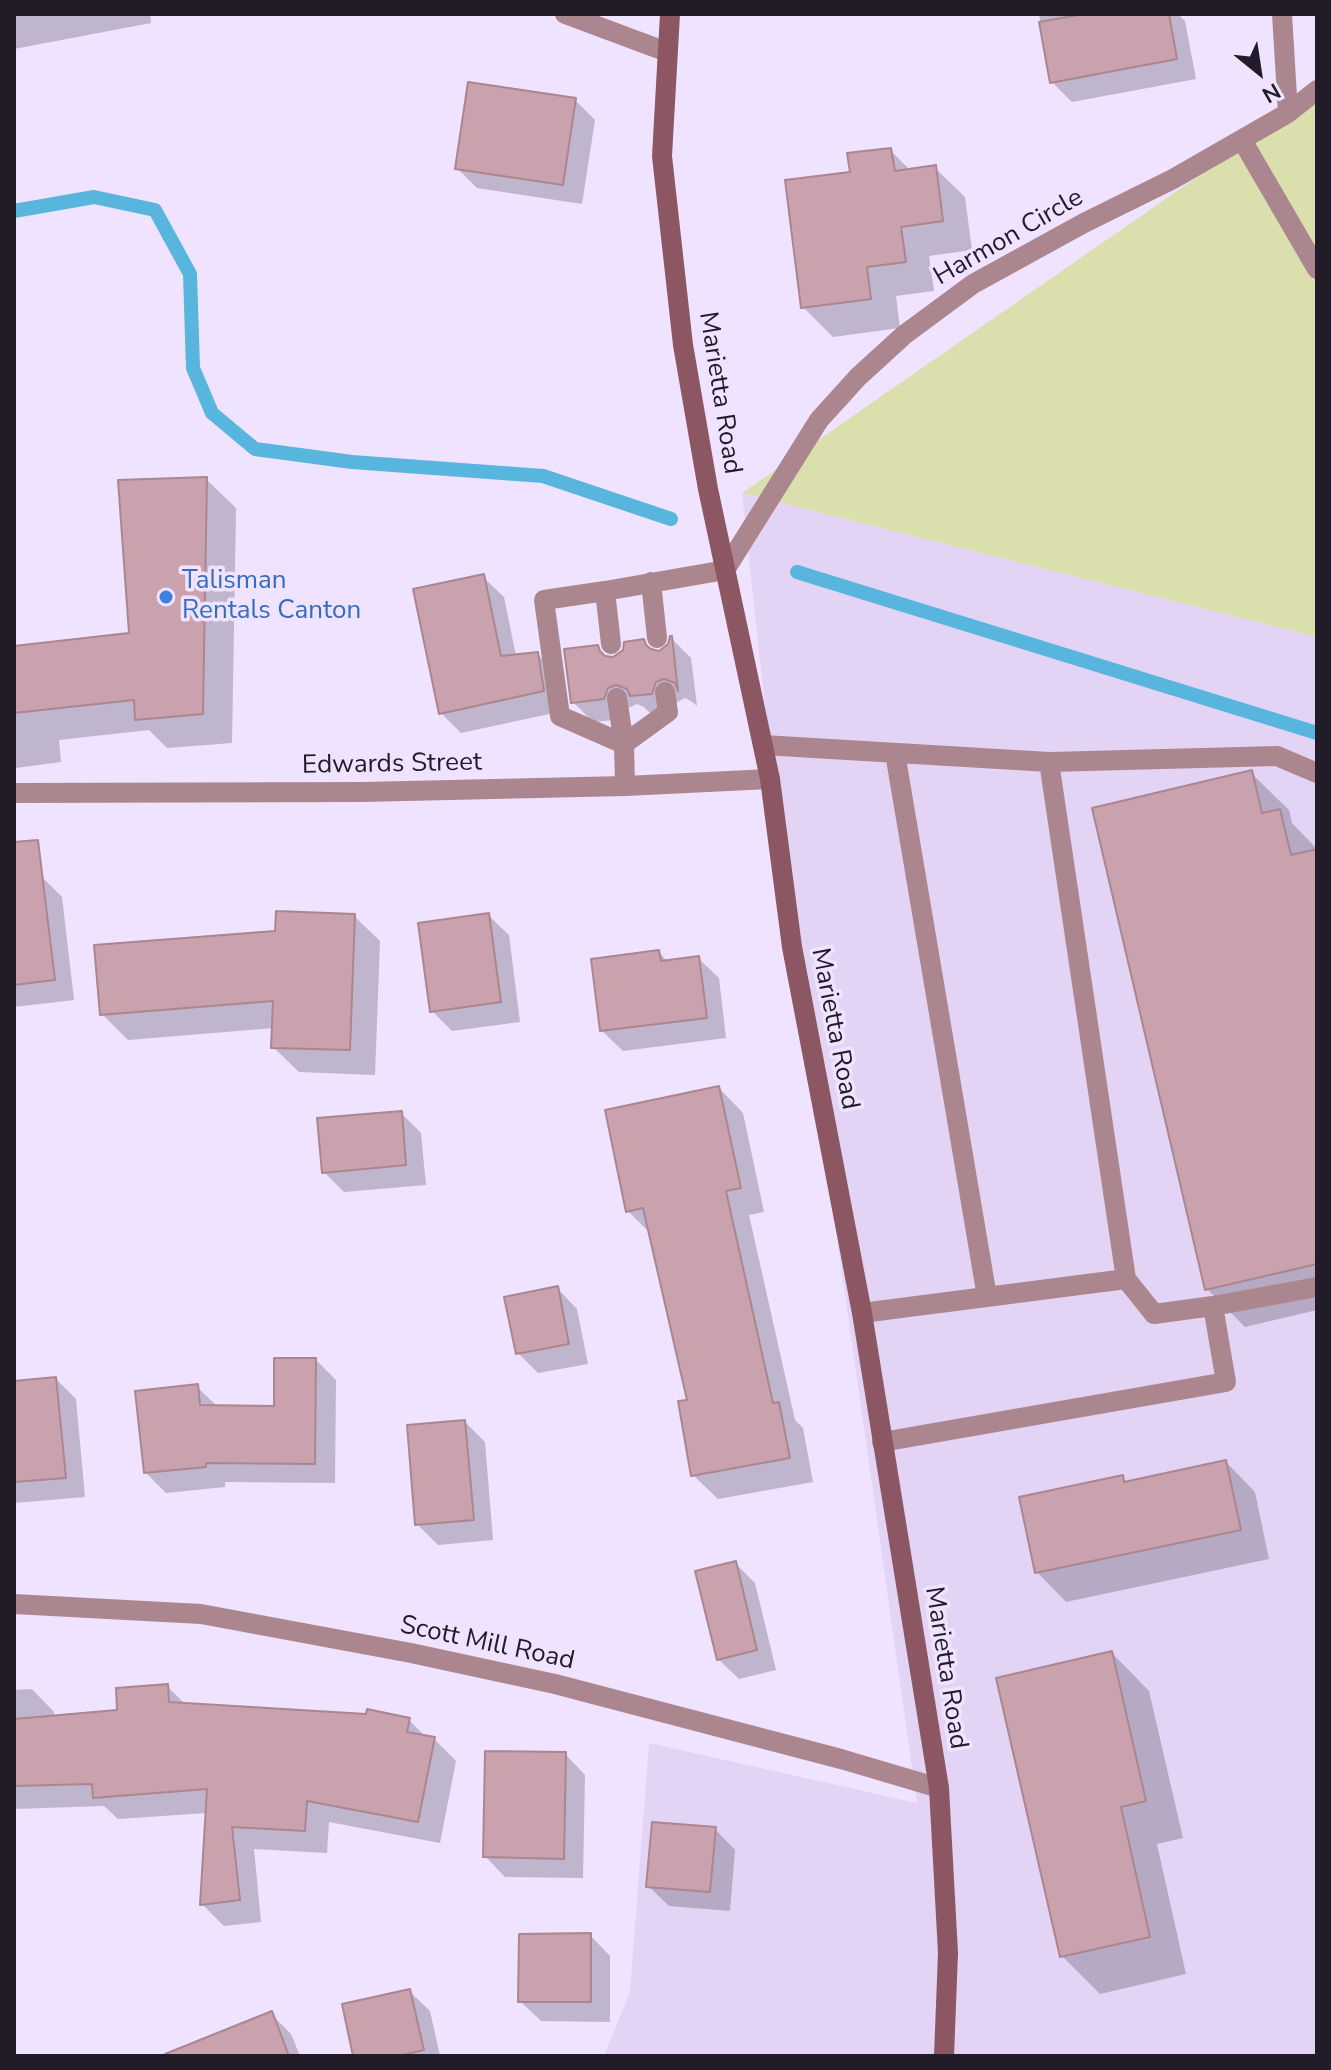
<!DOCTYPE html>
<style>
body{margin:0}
#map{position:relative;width:1331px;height:2070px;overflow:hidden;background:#efe3ff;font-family:"Nunito Sans",sans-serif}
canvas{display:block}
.frame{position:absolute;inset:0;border:16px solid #221c28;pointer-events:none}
.north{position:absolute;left:1219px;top:32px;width:80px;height:80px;-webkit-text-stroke:6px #efe3ff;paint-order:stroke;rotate:150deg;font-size:22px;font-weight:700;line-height:32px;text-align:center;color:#221c28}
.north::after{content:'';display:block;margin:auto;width:28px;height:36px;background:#221c28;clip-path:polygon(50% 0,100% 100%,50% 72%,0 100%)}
</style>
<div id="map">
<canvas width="1331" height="2070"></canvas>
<div class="frame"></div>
<div class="north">N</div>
</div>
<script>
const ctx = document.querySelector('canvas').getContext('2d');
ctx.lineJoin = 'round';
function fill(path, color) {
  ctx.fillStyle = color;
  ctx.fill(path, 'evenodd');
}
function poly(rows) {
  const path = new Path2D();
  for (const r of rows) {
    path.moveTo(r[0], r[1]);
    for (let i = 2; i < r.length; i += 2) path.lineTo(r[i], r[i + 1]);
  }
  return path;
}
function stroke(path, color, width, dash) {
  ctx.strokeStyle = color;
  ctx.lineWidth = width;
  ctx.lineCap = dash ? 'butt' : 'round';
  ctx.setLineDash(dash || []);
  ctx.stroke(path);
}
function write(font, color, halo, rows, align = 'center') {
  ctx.font = font + ' "Nunito Sans",sans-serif';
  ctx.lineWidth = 7;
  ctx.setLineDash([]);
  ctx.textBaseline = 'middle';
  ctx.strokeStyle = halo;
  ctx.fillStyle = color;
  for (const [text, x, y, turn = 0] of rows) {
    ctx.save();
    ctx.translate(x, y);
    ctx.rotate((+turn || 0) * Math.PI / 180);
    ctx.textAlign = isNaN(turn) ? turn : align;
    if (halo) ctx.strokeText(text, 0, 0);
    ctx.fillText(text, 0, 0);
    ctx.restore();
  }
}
fill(poly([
 [742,493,1317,637,1317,2056,604,2056,630,1992,649,1743,917,1803,774,791]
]), '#e3d4f6');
fill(poly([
 [1317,103,1317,637,742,493,1259,134]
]), '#dbdead');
fill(poly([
 [14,14,150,14,151,23,14,49],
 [1039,14,1178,14,1185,21,1196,79,1072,102,1052,82],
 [575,100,595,120,582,204,477,188,457,168],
 [890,150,911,171,935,168,965,197,972,250,929,256,934,291,896,296,900,328,833,337,803,307],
 [206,479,236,508,232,743,167,748,149,730,59,740,61,762,16,768,14,766,14,648,131,635],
 [483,577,504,597,516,656,537,654,558,674,563,711,461,733,441,713],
 [672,639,691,658,697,706,691,701,685,698,652,715,644,707,637,704,628,708,624,719,593,722,573,702,597,647,608,658,614,659,643,641,654,652,659,653,667,650],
 [1251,773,1289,810,1292,823,1317,849,1317,1310,1245,1327,1207,1289],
 [42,877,62,897,74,1000,14,1007,14,880],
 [488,915,509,935,520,1022,452,1031,432,1011],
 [354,916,380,941,375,1075,299,1072,273,1047,274,1028,128,1040,102,1014,277,932],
 [659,952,668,962,698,958,719,978,726,1038,623,1051,602,1031],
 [719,1088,743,1113,764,1212,749,1215,795,1420,803,1428,813,1482,718,1499,693,1475,689,1402,651,1234,628,1211],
 [401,1113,421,1133,426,1185,344,1192,324,1172],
 [557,1288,577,1309,588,1364,538,1373,518,1353],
 [316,1360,336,1380,335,1483,225,1482,225,1487,166,1493,146,1473,197,1387,218,1407,276,1408],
 [56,1379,76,1399,85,1497,14,1503,14,1383],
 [465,1422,485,1442,493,1540,438,1545,417,1524],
 [1226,1462,1255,1492,1269,1559,1066,1602,1037,1572,1122,1478,1128,1483],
 [735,1563,755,1583,776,1670,739,1679,718,1659],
 [1112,1653,1149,1691,1183,1838,1157,1844,1186,1974,1100,1994,1062,1956],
 [167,1686,186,1705,409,1720,427,1738,434,1739,456,1761,440,1843,329,1822,327,1853,254,1849,261,1922,224,1926,202,1904,207,1813,118,1819,104,1806,14,1809,14,1690,32,1689,54,1712,54,1717,119,1712],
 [565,1754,585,1775,583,1878,505,1877,485,1856],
 [715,1829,735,1850,730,1911,669,1906,648,1886],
 [590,1935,610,1956,610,2022,541,2021,520,2001],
 [409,1991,430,2011,440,2056,356,2056],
 [271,2014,291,2034,300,2056,212,2056]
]), '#0003');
stroke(poly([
 [14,211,94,197,155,210,190,274,193,368,212,413,255,449,352,462,543,476,671,519],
 [797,572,1317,733]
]), '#58b5dd', 14);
const building = poly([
 [1084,14,1169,14,1177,59,1050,83,1039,22,1084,14],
 [468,82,576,98,563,185,455,169,468,82],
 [891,148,895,171,936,165,943,221,901,227,906,262,867,267,871,299,801,308,785,180,850,172,847,153,891,148],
 [207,477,203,714,135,720,134,700,14,713,14,646,129,633,118,480,207,477],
 [484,574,501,656,538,652,544,691,439,714,413,589,484,574],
 [670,636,672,636,678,691,675,683,664,679,656,682,652,694,630,696,627,689,616,685,608,688,604,699,571,703,564,649,598,645,600,651,605,656,613,657,623,650,624,642,644,639,646,645,651,649,659,651,668,644,670,636],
 [1252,770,1262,813,1280,809,1291,855,1317,849,1317,1264,1205,1290,1092,808,1252,770],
 [38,840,55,980,14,985,14,842,38,840],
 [276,911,355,914,350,1050,271,1048,273,1001,100,1015,94,945,275,931,276,911],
 [489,913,501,1002,430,1012,418,923,489,913],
 [659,950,661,961,699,956,707,1018,600,1031,591,959,659,950],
 [719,1086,741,1188,726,1191,773,1403,779,1402,790,1458,691,1476,678,1401,687,1400,643,1208,626,1212,605,1110,719,1086],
 [402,1111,406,1165,322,1173,317,1118,402,1111],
 [558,1286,569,1344,516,1354,504,1297,558,1286],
 [274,1358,316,1358,315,1464,206,1463,206,1467,144,1473,135,1391,198,1384,200,1405,274,1406,274,1358],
 [56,1377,66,1478,14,1482,14,1381,56,1377],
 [465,1420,474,1520,415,1525,407,1425,465,1420],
 [1226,1460,1241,1530,1035,1573,1019,1497,1123,1475,1124,1482,1226,1460],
 [736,1561,757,1650,717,1660,695,1571,736,1561],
 [1112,1651,1146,1801,1121,1807,1150,1937,1060,1957,996,1678,1112,1651],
 [168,1684,169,1702,366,1714,367,1709,410,1718,407,1732,435,1737,418,1822,307,1801,305,1831,232,1827,240,1900,200,1905,207,1789,93,1798,92,1784,14,1786,14,1719,117,1710,116,1688,168,1684],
 [485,1751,566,1752,564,1859,483,1857,485,1751],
 [652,1822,716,1827,710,1892,646,1887,652,1822],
 [591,1933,591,2002,518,2002,519,1934,591,1933],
 [410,1989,424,2050,399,2056,353,2056,342,2004,410,1989],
 [272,2011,289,2056,165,2056,165,2054,272,2011]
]);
fill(building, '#caa2ae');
stroke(building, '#ab8590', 2);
stroke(poly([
 [651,582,657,638],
 [605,591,611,644],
 [617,698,624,744,668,712,665,692],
 [763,745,1049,762,1126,1279,862,1313],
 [895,753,987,1297],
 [1049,762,1277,756,1317,773],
 [625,786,624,744,560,716,544,600,605,591,725,570],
 [1126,1279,1154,1314,1213,1306,1317,1287],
 [882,1442,1226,1382,1213,1306]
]), '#ac868e', 20);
stroke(poly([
 [565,14,667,52],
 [1282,14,1288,113],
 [1242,140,1317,269],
 [725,570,819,420,858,377,904,335,973,284,1084,223,1173,179,1288,113,1317,90],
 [14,793,362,792,625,786,770,779],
 [14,1604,201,1614,411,1653,555,1684,841,1759,939,1788]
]), '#ac868e', 20);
stroke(poly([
 [670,14,662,156,683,345,708,489,770,779,792,947,862,1313,939,1788,948,1953,944,2056]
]), '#8c5763', 20);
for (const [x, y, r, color] of [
 [166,597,8,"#3f7fe0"]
]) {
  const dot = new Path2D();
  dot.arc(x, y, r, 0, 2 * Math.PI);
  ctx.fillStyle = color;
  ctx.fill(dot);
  stroke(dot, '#efe3ff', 3);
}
write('26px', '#221c28', '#efe3ff', [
 ["Harmon Circle",1009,238,-30],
 ["Marietta Road",719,393,81],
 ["Edwards Street",392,765,-1],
 ["Marietta Road",834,1029,79],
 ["Scott Mill Road",487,1644,12],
 ["Marietta Road",945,1668,81]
]);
write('26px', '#366cbe', '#efe3ff', [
 ["Talisman",182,582],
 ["Rentals Canton",182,612]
], 'left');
</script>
